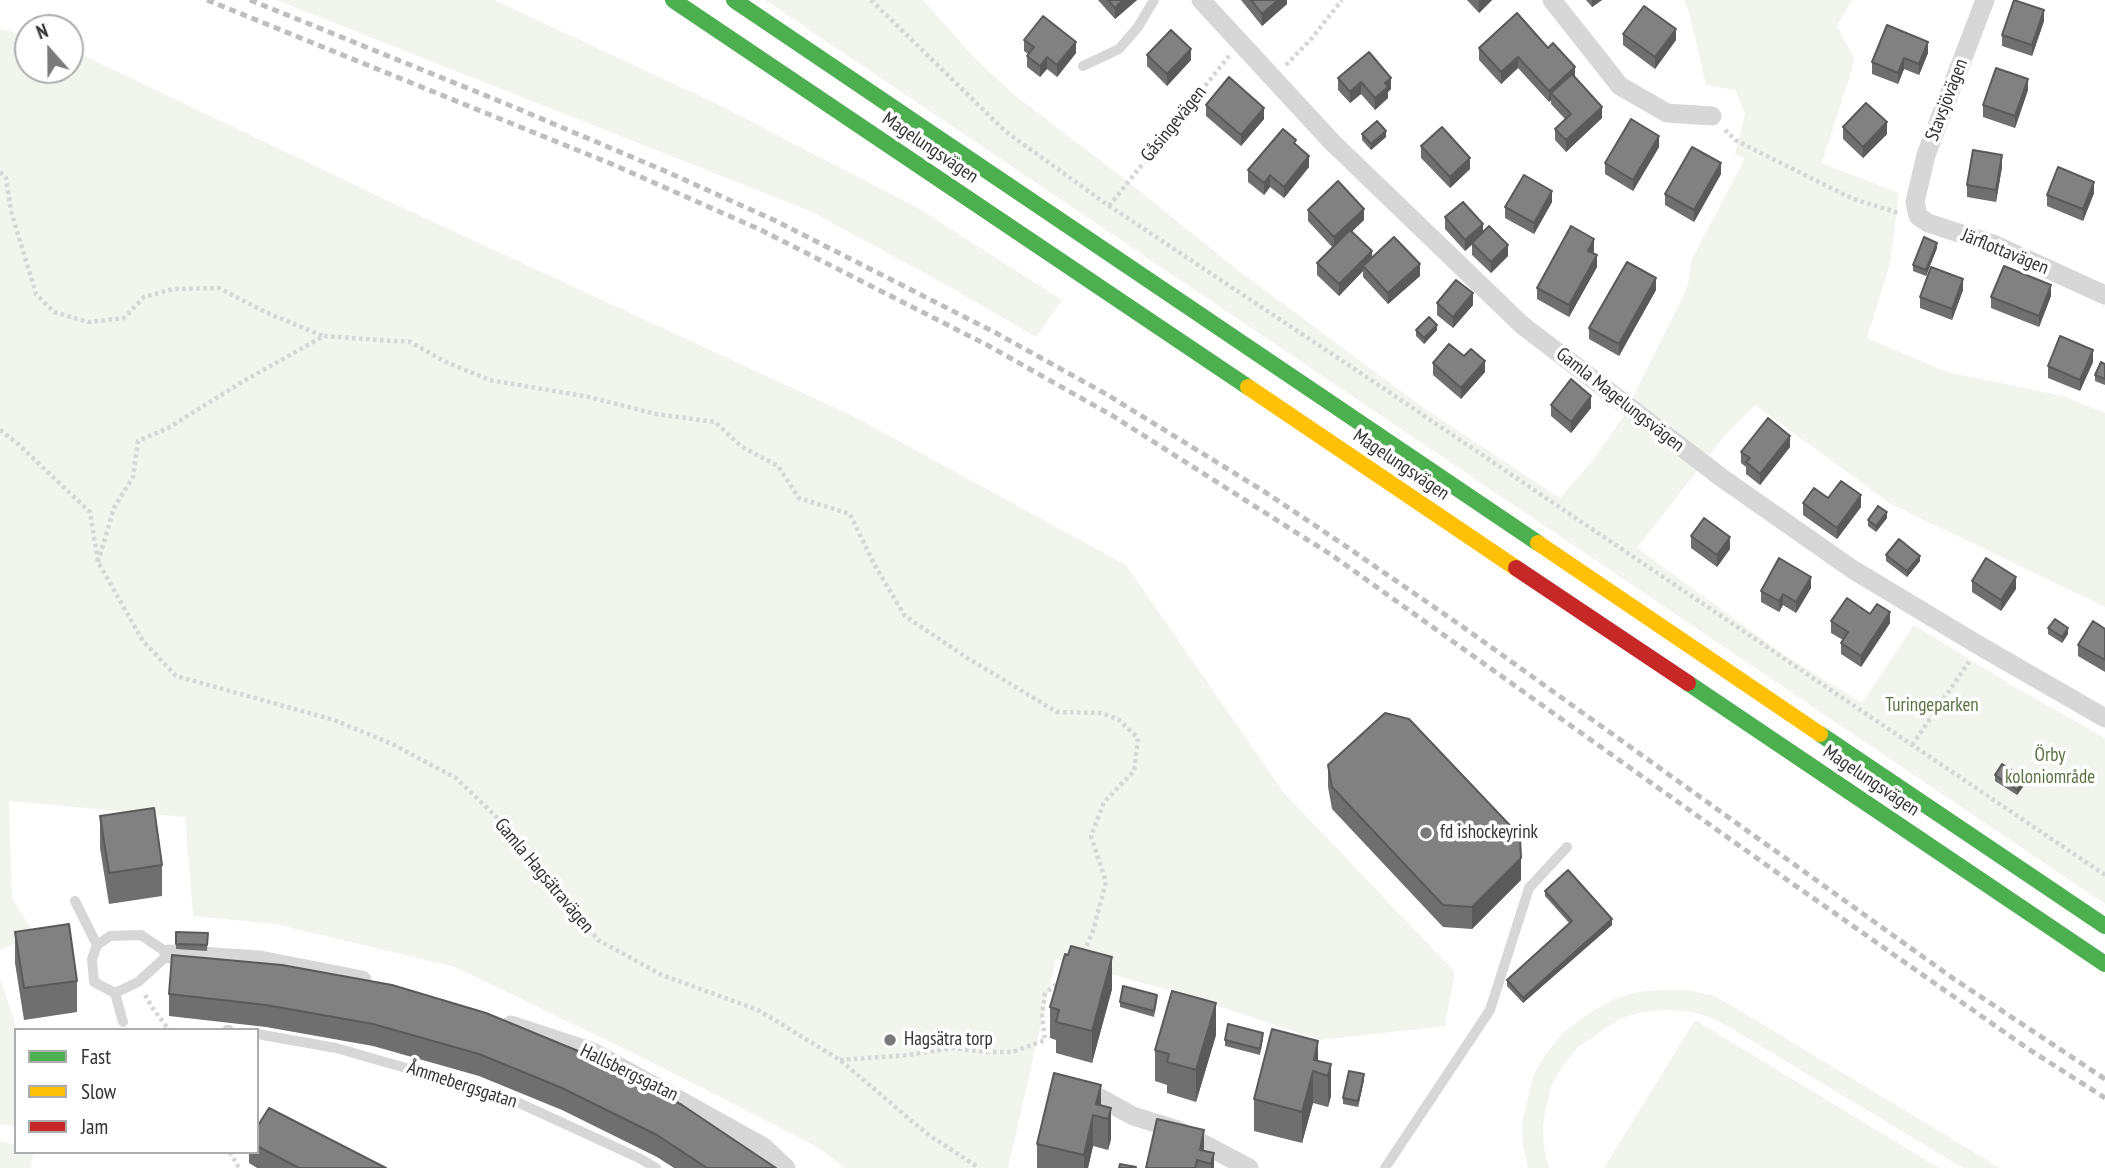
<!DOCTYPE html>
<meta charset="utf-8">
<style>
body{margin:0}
#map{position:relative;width:2105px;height:1168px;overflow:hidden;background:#fff;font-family:"PT Sans Narrow",sans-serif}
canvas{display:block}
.legend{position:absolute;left:14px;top:1028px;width:245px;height:126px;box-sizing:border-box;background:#fff;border:2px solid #adadad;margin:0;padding:9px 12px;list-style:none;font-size:21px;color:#333}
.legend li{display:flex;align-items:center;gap:14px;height:35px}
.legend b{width:35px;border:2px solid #adadad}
.north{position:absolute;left:14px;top:14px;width:70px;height:70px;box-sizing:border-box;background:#fff;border:2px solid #adadad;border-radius:50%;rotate:339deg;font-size:19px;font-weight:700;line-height:28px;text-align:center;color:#333}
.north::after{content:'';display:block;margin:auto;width:24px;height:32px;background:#7a7a7a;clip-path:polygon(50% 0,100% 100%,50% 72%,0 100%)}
</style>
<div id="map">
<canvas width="2105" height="1168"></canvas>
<ul class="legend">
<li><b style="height:9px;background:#4caf50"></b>Fast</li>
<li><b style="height:9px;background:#ffc107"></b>Slow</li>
<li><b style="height:9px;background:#c62828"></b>Jam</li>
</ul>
<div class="north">N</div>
</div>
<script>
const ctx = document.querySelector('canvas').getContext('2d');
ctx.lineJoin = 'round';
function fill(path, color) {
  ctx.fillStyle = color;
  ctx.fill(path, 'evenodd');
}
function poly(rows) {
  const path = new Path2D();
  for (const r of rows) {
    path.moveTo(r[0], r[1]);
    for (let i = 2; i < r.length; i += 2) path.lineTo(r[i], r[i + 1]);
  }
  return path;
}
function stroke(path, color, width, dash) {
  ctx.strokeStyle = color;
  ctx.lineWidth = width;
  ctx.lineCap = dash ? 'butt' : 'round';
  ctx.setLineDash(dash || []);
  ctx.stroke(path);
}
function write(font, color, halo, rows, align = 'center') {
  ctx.font = font + ' "PT Sans Narrow",sans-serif';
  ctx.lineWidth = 7;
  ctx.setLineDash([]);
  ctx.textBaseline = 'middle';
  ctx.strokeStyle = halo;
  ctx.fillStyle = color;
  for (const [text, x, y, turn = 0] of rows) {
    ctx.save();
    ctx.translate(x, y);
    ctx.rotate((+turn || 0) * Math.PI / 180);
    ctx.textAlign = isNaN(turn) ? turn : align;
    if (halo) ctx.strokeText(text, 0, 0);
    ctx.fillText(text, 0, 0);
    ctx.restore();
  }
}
fill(poly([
 [276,0,494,0,717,104,918,208,1062,300,1036,337,941,282,810,211],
 [765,0,923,0,972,55,1013,94,1122,177,1239,271,1425,409,1560,498,1593,460,1623,417,1679,305,1688,284,1692,259,1745,158,1735,154,1745,114,1735,90,1706,85,1690,16,1684,0,1852,0,1837,26,1855,60,1822,163,1899,193,1890,264,1867,338,1947,372,2063,396,2105,413,2105,607,1891,504,1755,405,1725,435,1637,548,1783,654,1862,703,1914,625,2013,686,2105,738,2105,904],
 [0,29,28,36,28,70,70,70,70,49,401,207,855,417,1126,565,1284,793,1455,972,1445,1026,1321,1040,1179,993,1056,959,1008,1168,845,1168,816,1146,637,1055,455,967,275,924,193,916,185,817,9,801,12,898,35,935,0,950],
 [0,977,17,1030,16,1127,0,1124],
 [1661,990,1689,990,1714,996,1739,1010,2000,1168,1963,1168,1729,1027,1707,1016,1687,1011,1662,1010,1641,1012,1620,1019,1578,1047,1562,1067,1552,1084,1547,1104,1543,1125,1544,1148,1549,1168,1528,1168,1523,1145,1522,1123,1533,1076,1545,1055,1564,1032,1589,1013,1612,1000,1637,992],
 [1695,1020,1939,1168,1604,1168],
 [0,1141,16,1145,16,1152,34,1152,30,1168,0,1168]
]), '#f1f5ed');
stroke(poly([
 [871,0,1005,131,1102,201,1380,386,2105,875],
 [1286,65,1311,39,1342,0],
 [1725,130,1735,140,1853,199,1899,213],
 [0,172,6,178,11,211,36,294,54,312,88,322,124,318,144,297,173,289,219,288,265,312,323,336],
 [1109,206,1229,56],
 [0,430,18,444,90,512,98,562,143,641,176,676,334,720,392,744,456,778,511,831,598,940,662,975,758,1010,840,1060,926,1133,979,1168],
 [98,562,114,508,133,477,138,441,168,428,242,382,324,336,410,342,446,362,490,380,589,397,656,414,715,422,742,447,778,466,799,498,850,514,874,564,905,616,969,659,1057,712,1102,713,1119,720,1138,738,1134,771,1104,802,1091,836,1106,882,1093,931,1083,954],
 [1912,745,1969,662],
 [145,995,154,1010,169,1030],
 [840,1060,908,1055,953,1048,985,1052,1013,1052,1045,1040,1042,1015,1045,994,1062,979],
 [230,1152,239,1168]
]), '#d6d6d6', 4.5, [3.5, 3.5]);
stroke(poly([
 [1083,66,1119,49,1138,27,1154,0],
 [75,901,97,945],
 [141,935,169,954,138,982,115,993,94,982,92,959,97,945,110,936,141,935],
 [115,993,123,1022],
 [227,1030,229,1030],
 [257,1034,336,1048,504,1096,639,1158,656,1168],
 [1385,1168,1490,1010,1529,888,1567,847]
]), '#d7d7d7', 10);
stroke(poly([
 [1201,0,1332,142,1522,325,1722,478,1852,569,1980,646,2105,718],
 [1552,0,1620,86,1667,113,1712,116],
 [1985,0,1926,155,1915,202,1918,216,1928,223,1993,244,2105,295],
 [169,954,260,960,362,980],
 [511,1025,593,1052,764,1147,786,1168],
 [1086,1090,1133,1116,1175,1129,1249,1168]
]), '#d7d7d7', 19);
stroke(poly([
 [673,0,1248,387],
 [734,0,1538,543],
 [1688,683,2105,964],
 [1820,734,2105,926]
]), '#4caf50', 16);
stroke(poly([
 [1248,387,1516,568],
 [1538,543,1820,734]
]), '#ffc107', 16);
stroke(poly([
 [1516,568,1688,683]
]), '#c62828', 16);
stroke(poly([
 [207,0,614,165,761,230,989,346,1113,416,1333,556,1793,884,2027,1048,2105,1098],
 [250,0,509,105,665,171,776,221,996,333,1106,394,1265,492,1344,545,1463,627,1954,979,2105,1079]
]), '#bebebe', 5, [7, 5]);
fill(poly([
 [1098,0,1137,0,1115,19],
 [1241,0,1287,0,1287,4,1262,26],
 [1467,0,1492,0,1479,13],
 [1586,0,1602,0,1592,7],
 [1517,13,1575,77,1602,118,1566,152,1555,140,1555,129,1565,119,1551,104,1551,100,1549,102,1518,68,1501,84,1479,60,1479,48],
 [2044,21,2032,56,2002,46,2002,35],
 [1623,34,1676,40,1655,69,1623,45],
 [1024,40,1076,53,1057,77,1047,69,1040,77,1027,67,1027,56,1028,54,1024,51],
 [1928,53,1919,75,1904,69,1898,84,1872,74,1872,62],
 [1147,55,1191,60,1167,86,1147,66],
 [1338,78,1391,89,1388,92,1388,98,1375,110,1361,94,1350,103,1338,90],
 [2028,90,2015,128,1983,117,1983,105],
 [1206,105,1264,119,1241,146,1206,116],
 [1843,127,1887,134,1863,158,1843,139],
 [1362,134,1386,137,1371,150,1362,140],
 [1296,145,1309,167,1284,198,1270,187,1264,195,1248,182,1248,170],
 [1421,146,1470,169,1450,188,1421,158],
 [1659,147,1633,191,1605,174,1605,163],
 [2002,167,1996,202,1967,197,1967,185],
 [1721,174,1694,222,1665,205,1665,194],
 [2094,193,2083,221,2047,206,2047,195],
 [1552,202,1534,234,1505,218,1505,207],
 [1308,210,1364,220,1352,231,1372,258,1420,276,1388,304,1363,277,1363,271,1339,296,1317,275,1317,263,1333,248,1308,221],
 [1445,217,1483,233,1508,256,1491,273,1472,255,1472,244,1465,251,1445,229],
 [1937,248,1926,276,1913,271,1913,265],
 [1594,251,1593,253,1597,267,1569,317,1537,299,1537,288],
 [1656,290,1619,356,1589,339,1589,328],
 [1963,290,1952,320,1920,308,1920,297],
 [2051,296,2039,327,1991,308,1991,297],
 [1437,303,1473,305,1453,328,1437,315],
 [1416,330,1437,330,1424,344,1416,336],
 [1464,356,1485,372,1461,399,1433,375,1433,363],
 [2093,362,2080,391,2048,378,2048,366],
 [2105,364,2105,385,2095,381,2095,375],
 [1551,405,1591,408,1571,433,1551,416],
 [1790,447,1760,485,1746,474,1746,467,1741,463,1741,452],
 [1828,498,1861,507,1837,539,1803,515,1803,503],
 [1887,518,1876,532,1868,526,1868,520],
 [1691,536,1730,549,1717,567,1691,548],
 [1886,555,1920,561,1907,577,1886,561],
 [1972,581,2016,589,2001,611,1972,592],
 [1811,588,1796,613,1783,605,1779,612,1761,602,1761,591],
 [1870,614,1890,623,1861,667,1841,654,1841,643,1843,640,1831,633,1831,621],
 [2048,628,2068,634,2062,643,2048,634],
 [2105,629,2105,672,2078,656,2078,645],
 [1328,765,1521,880,1472,929,1443,927,1332,809,1328,787],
 [1995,775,2025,784,2017,795,1995,781],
 [100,816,162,865,162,896,109,904,100,848],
 [1545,891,1612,925,1523,1003,1507,986,1507,980,1570,924,1545,896],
 [15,932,77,981,77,1012,24,1020,15,963],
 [176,932,208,933,207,951,176,949],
 [282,965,776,1168,674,1168,657,1157,562,1110,479,1076,373,1046,266,1027,169,1016,169,994],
 [1112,989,1092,1063,1056,1053,1056,1040,1050,1038,1050,1007],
 [1157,1001,1154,1017,1120,1007,1120,1002],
 [1216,1035,1196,1102,1167,1093,1167,1085,1155,1081,1155,1050],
 [1263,1039,1260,1055,1225,1046,1225,1040],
 [1318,1061,1331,1064,1331,1096,1328,1107,1313,1103,1302,1143,1254,1131,1254,1099],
 [1364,1080,1358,1107,1343,1104,1343,1098],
 [1101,1106,1111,1108,1111,1139,1108,1150,1093,1146,1088,1168,1037,1168,1037,1144],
 [257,1127,386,1168,257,1168,249,1163,249,1152,257,1152],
 [1204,1151,1214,1168,1146,1168]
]), '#6f6f6f');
fill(poly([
 [1123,0,1137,0,1115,19,1115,8],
 [1278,0,1287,0,1287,4,1262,26,1262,14],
 [1481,0,1492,0,1479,13,1479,1],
 [1592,0,1602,0,1592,7],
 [2044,10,2044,21,2032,56,2032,45],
 [1676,29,1676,40,1655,69,1655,57],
 [1076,42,1076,53,1057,77,1057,65],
 [1928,42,1928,53,1919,75,1919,64],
 [1191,49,1191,60,1167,86,1167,74],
 [1047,57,1047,69,1040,77,1040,66],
 [1518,57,1518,68,1501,84,1501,72],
 [1904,58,1904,69,1898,84,1898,73],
 [1575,67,1575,79,1551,93,1551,100,1549,102,1549,91],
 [1391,78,1391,89,1388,92,1388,98,1375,110,1375,98,1385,83],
 [2028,79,2028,90,2015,128,2015,116],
 [1361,82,1361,94,1350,103,1350,92],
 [1602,107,1602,118,1566,152,1566,140],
 [1264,108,1264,119,1241,146,1241,135],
 [1887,122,1887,134,1863,158,1863,147],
 [1386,131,1386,137,1371,150,1371,144],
 [1659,136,1659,147,1633,191,1633,180],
 [2002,155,2002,167,1996,202,1996,190],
 [1309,156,1309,167,1284,198,1284,187],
 [1470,158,1470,169,1450,188,1450,177],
 [1721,163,1721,174,1694,222,1694,210],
 [1270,175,1270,187,1264,195,1264,183],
 [2094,182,2094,193,2083,221,2083,209],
 [1552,191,1552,202,1534,234,1534,223],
 [1364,209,1364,220,1334,249,1334,237],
 [1483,224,1483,235,1465,251,1465,240],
 [1594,239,1594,251,1588,262,1588,251],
 [1937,243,1937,248,1926,276,1926,270],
 [1508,245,1508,256,1491,273,1491,262],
 [1372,251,1372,262,1363,266,1363,271,1339,296,1339,284],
 [1597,255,1597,267,1569,317,1569,305],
 [1420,264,1420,276,1388,304,1388,293],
 [1656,278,1656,290,1619,356,1619,344],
 [1963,279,1963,290,1952,320,1952,309],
 [2051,285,2051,296,2039,327,2039,316],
 [1473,293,1473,305,1453,328,1453,317],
 [1437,325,1437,330,1424,344,1424,338],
 [2093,350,2093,362,2080,391,2080,380],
 [1485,361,1485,372,1461,399,1461,388],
 [1591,396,1591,408,1571,433,1571,422],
 [1790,436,1790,447,1760,485,1760,474],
 [1861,495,1861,507,1837,539,1837,528],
 [1887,512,1887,518,1876,532,1876,526],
 [1730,537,1730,549,1717,567,1717,555],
 [1920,556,1920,561,1907,577,1907,571],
 [1811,577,1811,588,1796,613,1796,602],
 [2016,577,2016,589,2001,611,2001,600],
 [1783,594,1783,605,1779,612,1779,601],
 [1890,612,1890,623,1861,667,1861,656],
 [2068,628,2068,634,2062,643,2062,637],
 [2025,778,2025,784,2017,795,2017,790],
 [1521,858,1521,880,1472,929,1472,907],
 [1612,919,1612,925,1523,1003,1523,998],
 [1112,957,1112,989,1092,1063,1092,1031],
 [1216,1003,1216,1035,1196,1102,1196,1070],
 [1318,1041,1318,1072,1314,1060],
 [1331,1064,1331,1096,1328,1107,1328,1076],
 [1313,1071,1313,1103,1302,1143,1302,1112],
 [1364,1074,1364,1080,1358,1107,1358,1101],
 [1101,1085,1101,1116,1096,1104],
 [1111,1108,1111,1139,1108,1150,1108,1119],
 [1093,1115,1093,1146,1088,1168,1084,1168,1084,1155],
 [1204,1130,1204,1161,1200,1150],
 [1214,1153,1214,1168,1211,1168,1211,1164]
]), '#5a5a5a');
const building = poly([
 [1108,0,1123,0,1115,8,1108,0],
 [1251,0,1278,0,1262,14,1251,0],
 [2014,0,2044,10,2032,45,2002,35,2014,0],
 [1644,6,1676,29,1655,57,1623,34,1644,6],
 [1517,13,1548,48,1553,43,1575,67,1549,91,1518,57,1501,72,1479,48,1517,13],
 [1043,16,1076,42,1057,65,1047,57,1040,66,1027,56,1034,47,1024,40,1043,16],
 [1887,25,1928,42,1919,64,1904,58,1898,73,1872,62,1887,25],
 [1171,30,1191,49,1167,74,1147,55,1171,30],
 [1369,52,1391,78,1385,83,1388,87,1375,98,1361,82,1350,92,1338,78,1369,52],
 [1996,68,2028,79,2015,116,1983,105,1996,68],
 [1572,74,1602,107,1566,140,1555,129,1571,114,1551,93,1572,74],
 [1229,77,1264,108,1241,135,1206,105,1229,77],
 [1866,103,1887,122,1863,147,1843,127,1866,103],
 [1631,119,1659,136,1633,180,1605,163,1631,119],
 [1377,121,1386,131,1371,144,1362,134,1377,121],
 [1442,127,1470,158,1450,177,1421,146,1442,127],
 [1283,129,1296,140,1294,143,1309,156,1284,187,1270,175,1264,183,1248,170,1283,129],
 [1692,147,1721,163,1694,210,1665,194,1692,147],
 [1973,150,2002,155,1996,190,1967,185,1973,150],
 [2058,167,2094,182,2083,209,2047,195,2058,167],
 [1524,175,1552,191,1534,223,1505,207,1524,175],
 [1338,181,1364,209,1334,237,1308,210,1338,181],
 [1463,202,1483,224,1465,240,1445,217,1463,202],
 [1489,226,1508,245,1491,262,1472,243,1489,226],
 [1571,226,1594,239,1588,251,1597,255,1569,305,1537,288,1571,226],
 [1350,230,1372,251,1339,284,1317,263,1350,230],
 [1394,237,1420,264,1388,293,1363,266,1394,237],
 [1924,237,1937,243,1926,270,1913,265,1924,237],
 [1627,262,1656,278,1619,344,1589,328,1627,262],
 [2004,266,2051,285,2039,316,1991,297,2004,266],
 [1931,267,1963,279,1952,309,1920,297,1931,267],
 [1456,280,1473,293,1453,317,1437,303,1456,280],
 [1429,317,1437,325,1424,338,1416,330,1429,317],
 [2060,336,2093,350,2080,380,2048,366,2060,336],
 [1449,344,1464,356,1471,349,1485,361,1461,388,1433,363,1449,344],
 [2101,362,2105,364,2105,379,2095,375,2101,362],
 [1571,379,1591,396,1571,422,1551,405,1571,379],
 [1768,418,1790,436,1760,474,1746,462,1750,458,1741,452,1768,418],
 [1841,481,1861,495,1837,528,1803,503,1814,488,1828,498,1841,481],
 [1878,506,1887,512,1876,526,1868,520,1878,506],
 [1704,518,1730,537,1717,555,1691,536,1704,518],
 [1899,539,1920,556,1907,571,1886,555,1899,539],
 [1779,558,1811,577,1796,602,1783,594,1779,601,1761,591,1779,558],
 [1986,558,2016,577,2001,600,1972,581,1986,558],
 [1847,598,1870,614,1877,604,1890,612,1861,656,1841,643,1848,632,1831,621,1847,598],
 [2055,619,2068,628,2062,637,2048,628,2055,619],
 [2093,621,2105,629,2105,660,2078,645,2093,621],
 [1385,713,1409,719,1520,836,1521,858,1472,907,1443,905,1332,787,1328,765,1385,713],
 [2002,764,2025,778,2017,790,1995,775,2002,764],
 [154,808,162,865,109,873,100,816,154,808],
 [1568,870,1612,919,1523,998,1507,980,1572,921,1545,891,1568,870],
 [69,924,77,981,24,988,15,932,69,924],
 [176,932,208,933,207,945,176,944,176,932],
 [1071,946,1112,957,1092,1031,1056,1022,1059,1010,1050,1007,1065,954,1068,955,1071,946],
 [172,955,282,965,392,985,486,1013,595,1058,682,1105,776,1168,707,1168,657,1135,562,1088,479,1054,373,1024,266,1005,169,994,172,955],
 [1123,986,1157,995,1154,1011,1120,1002,1123,986],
 [1172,991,1216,1003,1196,1070,1167,1062,1169,1054,1155,1050,1172,991],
 [1228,1024,1263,1033,1260,1049,1225,1040,1228,1024],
 [1272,1029,1318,1041,1314,1060,1331,1064,1328,1076,1313,1071,1302,1112,1254,1099,1272,1029],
 [1349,1071,1364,1074,1358,1101,1343,1098,1349,1071],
 [1054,1073,1101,1085,1096,1104,1111,1108,1108,1119,1093,1115,1084,1155,1037,1144,1054,1073],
 [269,1108,386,1168,299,1168,257,1146,257,1127,269,1108],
 [1157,1119,1204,1130,1200,1150,1214,1153,1211,1164,1197,1160,1195,1168,1146,1168,1157,1119],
 [1120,1164,1136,1167,1135,1168,1119,1168,1120,1164]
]);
fill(building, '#818181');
stroke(building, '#5a5a5a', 2);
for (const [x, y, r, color] of [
 [1426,833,7,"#7a7a7a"],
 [890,1040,7,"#7a7a7a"]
]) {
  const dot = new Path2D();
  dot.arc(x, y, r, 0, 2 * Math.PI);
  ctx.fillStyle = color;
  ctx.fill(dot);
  stroke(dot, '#fff', 2.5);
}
write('19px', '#333', '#fff', [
 ["Stavsjövägen",1947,100,-69],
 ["Gåsingevägen",1174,124,-51],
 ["Magelungsvägen",930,148,34],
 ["Järflottavägen",2005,252,22],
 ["Gamla Magelungsvägen",1620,400,38],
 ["Magelungsvägen",1401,465,34],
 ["Magelungsvägen",1871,781,34],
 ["Gamla Hagsätravägen",544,876,50],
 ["Hallsbergsgatan",629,1073,26],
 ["Åmmebergsgatan",462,1085,18]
]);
write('19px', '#56703f', '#fff', [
 ["Turingeparken",1932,706],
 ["Örby",2050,756],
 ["koloniområde",2050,778]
]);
write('19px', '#333', '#fff', [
 ["fd ishockeyrink",1440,833],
 ["Hagsätra torp",904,1040]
], 'left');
</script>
